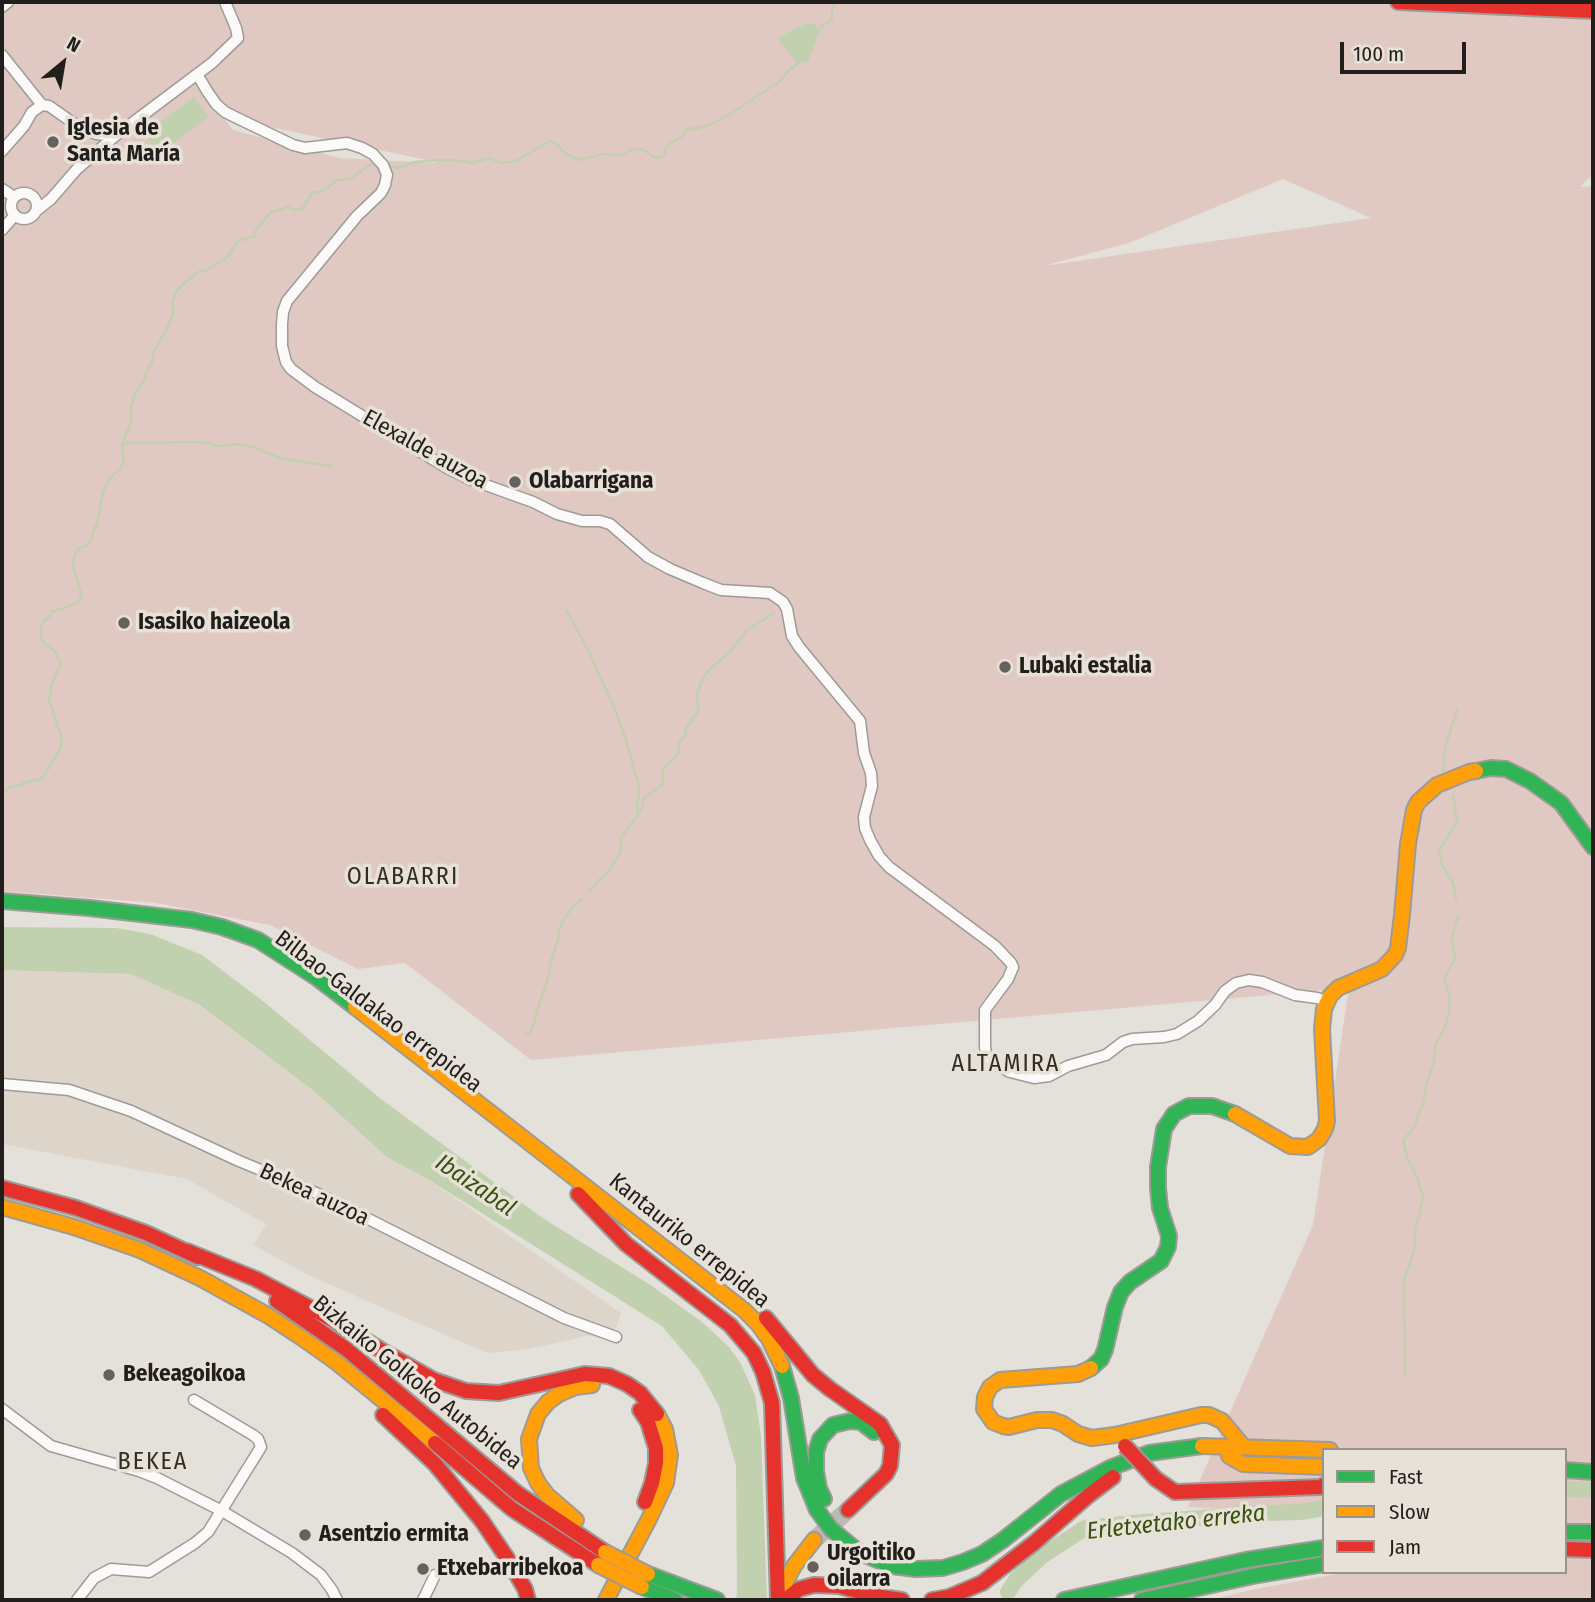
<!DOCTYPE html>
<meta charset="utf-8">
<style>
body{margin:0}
#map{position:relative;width:1595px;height:1602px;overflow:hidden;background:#e4e0da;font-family:"Fira Sans Condensed",sans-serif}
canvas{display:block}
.frame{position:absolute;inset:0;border:4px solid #211e1b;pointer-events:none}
.legend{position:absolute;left:1322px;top:1448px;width:245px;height:126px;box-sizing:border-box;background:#e7e1d7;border:2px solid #98938c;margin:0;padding:9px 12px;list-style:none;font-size:21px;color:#211e1b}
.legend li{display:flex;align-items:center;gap:14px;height:35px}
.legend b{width:35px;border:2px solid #98938c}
.north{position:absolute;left:28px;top:28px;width:70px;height:70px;-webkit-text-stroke:5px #e7e1d7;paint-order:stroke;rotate:30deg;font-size:19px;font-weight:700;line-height:28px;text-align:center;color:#211e1b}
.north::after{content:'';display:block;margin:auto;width:24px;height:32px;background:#211e1b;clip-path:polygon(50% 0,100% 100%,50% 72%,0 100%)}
.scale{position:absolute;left:1340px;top:42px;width:126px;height:32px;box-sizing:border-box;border:4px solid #211e1b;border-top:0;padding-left:9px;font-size:21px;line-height:24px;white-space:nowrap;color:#211e1b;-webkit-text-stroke:5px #e7e1d7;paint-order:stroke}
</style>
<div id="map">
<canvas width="1595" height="1602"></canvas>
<div class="frame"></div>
<ul class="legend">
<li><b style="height:9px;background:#30b455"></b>Fast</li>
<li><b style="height:9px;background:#ff9f0a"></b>Slow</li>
<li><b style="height:9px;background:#e5322d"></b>Jam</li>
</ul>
<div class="north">N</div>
<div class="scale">100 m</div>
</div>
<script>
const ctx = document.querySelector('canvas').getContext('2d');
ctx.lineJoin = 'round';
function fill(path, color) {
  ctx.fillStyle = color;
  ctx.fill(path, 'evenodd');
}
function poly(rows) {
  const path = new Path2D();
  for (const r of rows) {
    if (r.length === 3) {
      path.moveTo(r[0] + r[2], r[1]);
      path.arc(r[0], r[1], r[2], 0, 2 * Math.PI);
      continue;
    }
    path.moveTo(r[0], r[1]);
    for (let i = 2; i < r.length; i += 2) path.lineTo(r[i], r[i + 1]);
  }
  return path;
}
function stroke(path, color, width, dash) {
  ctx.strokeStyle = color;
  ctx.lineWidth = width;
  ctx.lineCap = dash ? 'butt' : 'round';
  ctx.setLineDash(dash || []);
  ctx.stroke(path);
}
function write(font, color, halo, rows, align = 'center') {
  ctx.font = font + ' "Fira Sans Condensed",sans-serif';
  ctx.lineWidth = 7;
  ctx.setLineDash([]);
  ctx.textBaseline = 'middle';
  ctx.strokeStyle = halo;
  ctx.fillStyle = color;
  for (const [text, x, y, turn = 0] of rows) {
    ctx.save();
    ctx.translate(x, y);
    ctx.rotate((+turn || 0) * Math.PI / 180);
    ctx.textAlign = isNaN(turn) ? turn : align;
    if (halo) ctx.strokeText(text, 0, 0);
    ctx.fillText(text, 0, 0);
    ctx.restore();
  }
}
fill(poly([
 [2,970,131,974,200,1005,315,1092,388,1158,426,1178,621,1313,615,1330,528,1349,487,1353,308,1275,254,1245,266,1224,187,1179,2,1144]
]), '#ddd5c9');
fill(poly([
 [2,2,1593,2,1593,174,1580,187,1593,186,1593,1526,1565,1525,1565,1450,1324,1450,1324,1513,1188,1507,1313,1225,1349,988,531,1060,405,963,358,969,270,925,156,903,2,891],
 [223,117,436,162,436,163,340,158,233,130],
 [1283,179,1371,218,1043,266,1129,243],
 [1565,1556,1593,1557,1593,1600,1208,1600,1256,1589,1347,1572,1565,1572]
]), '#e1c9c3');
fill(poly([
 [807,23,815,24,819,32,808,62,796,62,777,38],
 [194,97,209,117,159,154,144,134],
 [2,927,116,928,150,934,202,955,264,1002,381,1099,544,1219,652,1286,702,1322,728,1346,740,1362,755,1395,761,1436,767,1600,736,1600,737,1592,736,1466,719,1406,699,1370,662,1326,426,1178,388,1158,315,1092,200,1005,131,974,2,970]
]), '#c1d0ae');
stroke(poly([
 [818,32,821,27,832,19,832,8,836,2],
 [390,166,397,168,415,162,443,160,464,161,471,163,490,158,500,163,510,162,518,160,550,141,558,145,562,151,578,160,603,154,622,155,633,149,644,150,654,157,659,158,664,155,667,145,683,136,688,128,695,129,714,123,730,114,780,81,789,70,801,61],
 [124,443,203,442,218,446,239,444,253,447,282,459,333,466],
 [566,610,585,644,614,707,625,736,639,787,637,812],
 [1443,771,1445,748,1457,710],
 [2,791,6,790,11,786,17,786,27,782,42,779,59,751,62,739,49,700,52,683,61,663,53,649,46,645,41,639,41,628,43,622,50,616,51,612,73,605,80,600,81,592,73,566,74,557,78,549,87,545,90,541,97,523,102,497,106,485,112,475,119,471,124,462,122,447,125,436,130,425,132,417,131,408,135,394,145,379,146,372,152,363,154,351,163,336,174,313,172,304,175,294,180,287,198,272,205,271,228,257,238,241,255,236,256,230,270,213,288,207,294,210,303,208,312,193,325,190,337,180,350,179,368,166,377,163],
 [1453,795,1457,822,1439,851,1442,865,1453,883,1456,901],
 [589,892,599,880,607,873,620,853,621,838,637,816,643,805,643,799,664,783,662,776,663,771,667,764,678,755,679,741,685,737,686,729,698,711,697,694,703,678,711,668,730,652,747,630,774,613],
 [526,1035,531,1031,535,1021,536,1014,550,972,550,964,558,940,559,931,562,922,574,905,582,899],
 [1405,1375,1404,1280,1414,1252,1415,1231,1423,1198,1418,1179,1408,1160,1403,1141,1416,1125,1417,1117,1423,1105,1426,1085,1434,1062,1435,1046,1445,1028,1450,1009,1449,994,1444,979,1455,959,1452,938,1458,916]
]), '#c1d0ae', 2.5);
stroke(poly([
 [1565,1489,1593,1490],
 [1008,1592,1016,1580,1042,1556,1085,1528,1143,1522,1202,1518,1239,1514,1300,1512,1324,1508]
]), '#c1d0ae', 16);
stroke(poly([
 [814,1540,848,1510]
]), '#bdb9b4', 18, [18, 9]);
const street = poly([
 [2,7,8,2],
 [2,55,42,105],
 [197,74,207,91,216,104,225,112,233,116,293,145,305,148,347,143,362,148,373,154,383,165,387,175,385,185,381,193,357,216,287,301,283,312,282,324,282,346,286,362,291,369,315,387,447,468,469,479,533,502,557,514,582,521,600,521,610,524,648,557,670,569,703,583,721,590,770,593,783,602,787,609,792,636,799,647,860,721,864,753,871,773,872,786,864,817,865,828,870,840,879,856,889,867,995,946,1011,963,1013,967,1008,979,985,1010,985,1047,986,1054,990,1061,1010,1072,1034,1078,1049,1076,1068,1066,1106,1055,1123,1042,1132,1039,1164,1037,1177,1034,1198,1021,1215,1005,1225,991,1236,983,1249,980,1262,982,1295,995,1317,998,1327,1001],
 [2,151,24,126,32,112,42,105,49,106,79,127,96,134,115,136],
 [2,189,14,197],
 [24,206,13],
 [36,211,51,199,77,169,115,136,212,63,238,38,236,28,225,2],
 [2,230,15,215],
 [2,1084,69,1090,131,1111,239,1161,321,1195,564,1318,616,1337],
 [2,1409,51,1446,139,1471,157,1478,222,1511,292,1553,321,1575,332,1590,337,1600],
 [77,1600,94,1578,111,1569,149,1572,195,1543,208,1532,261,1447,258,1439,253,1435,194,1400],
 [423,1600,435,1575]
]);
const fast = poly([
 [1476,771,1491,768,1506,769,1530,781,1561,803,1593,847],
 [2,901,89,908,192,920,222,927,258,940,317,978,355,1007],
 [782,1366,791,1398,804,1478,817,1510,831,1529,860,1553,892,1566,916,1569,943,1568,963,1562,982,1554,1003,1540,1061,1494,1110,1468,1149,1453,1202,1446],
 [1091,1368,1101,1359,1105,1350,1115,1307,1121,1292,1130,1282,1161,1261,1168,1247,1169,1236,1160,1208,1158,1188,1158,1167,1164,1129,1174,1114,1189,1106,1212,1106,1235,1114],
 [1565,1470,1593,1472],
 [824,1499,819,1488,816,1471,816,1452,820,1439,833,1425,850,1421,861,1422,874,1432],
 [1565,1532,1593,1532],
 [648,1574,717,1600],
 [642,1587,675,1600],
 [1064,1600,1246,1560,1324,1548],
 [1142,1600,1253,1576,1324,1564]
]);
const slow = poly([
 [355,1007,744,1310,758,1324,769,1339,782,1366],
 [1235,1114,1290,1146,1308,1147,1319,1139,1325,1129,1327,1121,1322,1029,1324,1009,1330,996,1338,988,1382,969,1395,955,1398,948,1402,915,1408,844,1414,810,1418,802,1437,785,1469,772,1476,771],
 [2,1207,74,1227,140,1250,200,1278,267,1315,302,1338,336,1362,435,1443],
 [1091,1368,1078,1374,1000,1380,990,1387,985,1397,984,1409,993,1422,1003,1426,1009,1427,1037,1420,1052,1420,1063,1424,1078,1434,1092,1438,1115,1435,1201,1415,1209,1415,1222,1421,1243,1446],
 [1202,1446,1330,1450],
 [1229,1456,1243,1464,1324,1467],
 [576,1520,547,1495,538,1483,531,1468,529,1439,538,1414,548,1402,559,1394,575,1387,592,1385],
 [782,1597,786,1581,794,1566,814,1540],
 [606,1600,649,1519,666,1483,670,1455,665,1429,657,1414]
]);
const jam = poly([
 [1398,2,1593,11],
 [2,1188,76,1208,146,1233,198,1257],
 [578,1194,626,1244,730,1325,754,1353,763,1372,772,1403,778,1600],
 [187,1251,256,1279,333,1320,381,1350,434,1380,466,1391,499,1393,585,1374,609,1376,627,1384,640,1393,657,1414],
 [277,1301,346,1349,517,1493,605,1552],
 [766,1318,813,1375,830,1389,880,1424,892,1445,890,1466,886,1474,848,1510],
 [640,1410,648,1422,656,1448,656,1463,652,1483,645,1502],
 [383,1415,435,1464,482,1521,507,1558,525,1589,528,1600],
 [435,1443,512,1509,598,1565],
 [1156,1479,1175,1492,1320,1487,1324,1485],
 [1565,1549,1593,1550],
 [788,1600,789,1597,799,1589,814,1585,839,1586,875,1596,902,1600],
 [932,1600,949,1597,982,1583,1034,1543,1089,1495,1113,1477]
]);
stroke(street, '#9d9b96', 13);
stroke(fast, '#9d9b96', 18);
stroke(slow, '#9d9b96', 18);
stroke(jam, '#9d9b96', 18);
stroke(street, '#fbfaf9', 10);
stroke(fast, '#30b455', 14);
stroke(slow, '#ff9f0a', 14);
stroke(jam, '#e5322d', 14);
const slowBridge = poly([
 [605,1552,648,1574],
 [598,1565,642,1587]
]);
const jamBridge = poly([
 [1125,1446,1156,1479]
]);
stroke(slowBridge, '#9d9b96', 18, []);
stroke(jamBridge, '#9d9b96', 18, []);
stroke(slowBridge, '#ff9f0a', 14);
stroke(jamBridge, '#e5322d', 14);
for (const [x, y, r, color] of [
 [53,142,7,"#65625e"],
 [515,482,7,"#65625e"],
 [124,623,7,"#65625e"],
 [1005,667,7,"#65625e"],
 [109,1375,7,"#65625e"],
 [305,1535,7,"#65625e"],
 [813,1567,7,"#65625e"],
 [423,1569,7,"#65625e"]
]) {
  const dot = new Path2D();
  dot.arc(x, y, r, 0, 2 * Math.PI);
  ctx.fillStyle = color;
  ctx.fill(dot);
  stroke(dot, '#e7e1d7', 2.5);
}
write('bold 23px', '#211e1b', '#e7e1d7', [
 ["Iglesia de",67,129],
 ["Santa María",67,155],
 ["Olabarrigana",529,482],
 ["Isasiko haizeola",138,623],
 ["Lubaki estalia",1019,667],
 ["Bekeagoikoa",123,1375],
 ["Asentzio ermita",319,1535],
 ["Urgoitiko",827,1554],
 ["oilarra",827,1580],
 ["Etxebarribekoa",437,1569]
], 'left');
write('23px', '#211e1b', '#e7e1d7', [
 ["Elexalde auzoa",425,450,29],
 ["Bilbao-Galdakao errepidea",378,1012,37],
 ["Bekea auzoa",314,1195,25],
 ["Kantauriko errepidea",689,1241,39],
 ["Bizkaiko Golkoko Autobidea",417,1383,39]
]);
ctx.letterSpacing = '2px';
write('24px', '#322d26', '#e7e1d7', [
 ["OLABARRI",403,877],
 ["ALTAMIRA",1006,1064],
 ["BEKEA",153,1462]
]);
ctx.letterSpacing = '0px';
write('italic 24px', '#38530f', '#e7e1d7', [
 ["Ibaizabal",475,1186,34],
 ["Erletxetako erreka",1176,1523,-6]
]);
</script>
